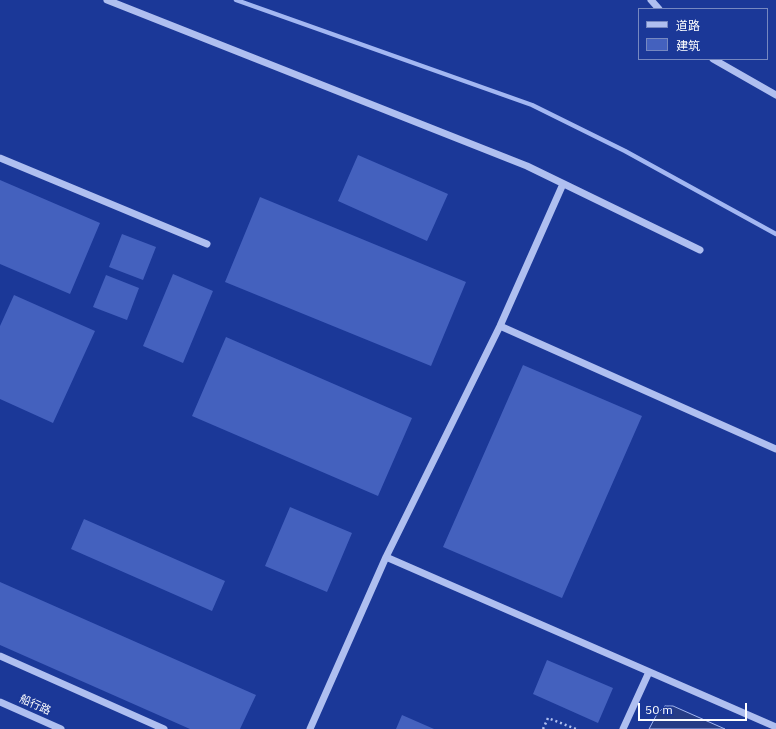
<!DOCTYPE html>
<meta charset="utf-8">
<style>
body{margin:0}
#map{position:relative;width:776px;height:729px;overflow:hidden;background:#1b3898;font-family:"IBM Plex Sans","Noto Sans SC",sans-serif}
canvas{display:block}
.legend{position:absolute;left:638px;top:8px;width:130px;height:52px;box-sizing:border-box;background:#1b3898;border:1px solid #7688c1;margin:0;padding:5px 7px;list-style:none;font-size:12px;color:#fff}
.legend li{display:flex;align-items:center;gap:8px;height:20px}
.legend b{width:20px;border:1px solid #7688c1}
.scale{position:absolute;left:638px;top:703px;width:109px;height:18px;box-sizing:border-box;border:2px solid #fff;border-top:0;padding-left:5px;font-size:12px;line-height:14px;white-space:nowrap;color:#fff;-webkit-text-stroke:3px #1b3898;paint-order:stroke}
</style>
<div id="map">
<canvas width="776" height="729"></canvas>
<ul class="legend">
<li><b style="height:5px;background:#afbff0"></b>道路</li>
<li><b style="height:11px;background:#4461be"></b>建筑</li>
</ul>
<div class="scale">50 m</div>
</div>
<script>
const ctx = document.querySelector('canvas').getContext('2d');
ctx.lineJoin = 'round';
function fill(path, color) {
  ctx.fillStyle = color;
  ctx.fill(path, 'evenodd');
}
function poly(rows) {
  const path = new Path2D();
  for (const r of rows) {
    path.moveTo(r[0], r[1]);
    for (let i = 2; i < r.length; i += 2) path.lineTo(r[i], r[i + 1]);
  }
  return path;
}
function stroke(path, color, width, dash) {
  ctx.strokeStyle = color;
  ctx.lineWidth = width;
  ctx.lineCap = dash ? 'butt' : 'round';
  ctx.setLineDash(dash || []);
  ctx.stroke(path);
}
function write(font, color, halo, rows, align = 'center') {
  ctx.font = font + ' "IBM Plex Sans","Noto Sans SC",sans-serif';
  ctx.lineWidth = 3.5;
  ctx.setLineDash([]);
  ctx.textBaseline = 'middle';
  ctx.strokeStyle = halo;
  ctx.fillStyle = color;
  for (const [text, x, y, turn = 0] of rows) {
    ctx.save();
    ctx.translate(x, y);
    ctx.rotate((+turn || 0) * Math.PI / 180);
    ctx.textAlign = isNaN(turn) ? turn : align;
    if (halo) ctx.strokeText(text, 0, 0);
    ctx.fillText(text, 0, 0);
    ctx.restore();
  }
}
const water = poly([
 [665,706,673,706,725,729,649,729,657,714,665,706]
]);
fill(water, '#263c85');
stroke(water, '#a3b7f2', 1);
stroke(poly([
 [236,0,532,105,625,151,776,234]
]), '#a3b7f2', 4.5);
fill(poly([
 [358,155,448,194,427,241,338,201],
 [0,180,100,223,70,294,0,264],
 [260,197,466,282,431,366,225,282],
 [122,234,156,247,143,280,109,267],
 [173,274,213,291,183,363,143,346],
 [106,275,139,288,127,320,93,307],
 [14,295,95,331,53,423,0,399,0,326],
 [226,337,412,418,378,496,192,416],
 [523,365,642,416,562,598,443,547],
 [290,507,352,533,327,592,265,566],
 [84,519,225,581,212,611,71,549],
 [0,582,256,695,240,729,190,729,0,645],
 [547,660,613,688,598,723,533,694],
 [402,715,434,729,396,729]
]), '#4461be');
stroke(poly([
 [543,729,548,718,576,729]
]), '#afbff0', 2.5, [2, 3]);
stroke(poly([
 [107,0,527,166,700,250],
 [651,0,659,9],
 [713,59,776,95],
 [0,158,207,244],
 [500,326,776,449],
 [386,557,776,727],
 [0,656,164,729],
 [0,702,61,729],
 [310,729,386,557,500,326,563,184],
 [623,729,649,672]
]), '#afbff0', 7);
write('11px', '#fff', '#1b3898', [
 ["船行路",35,705,24]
]);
</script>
